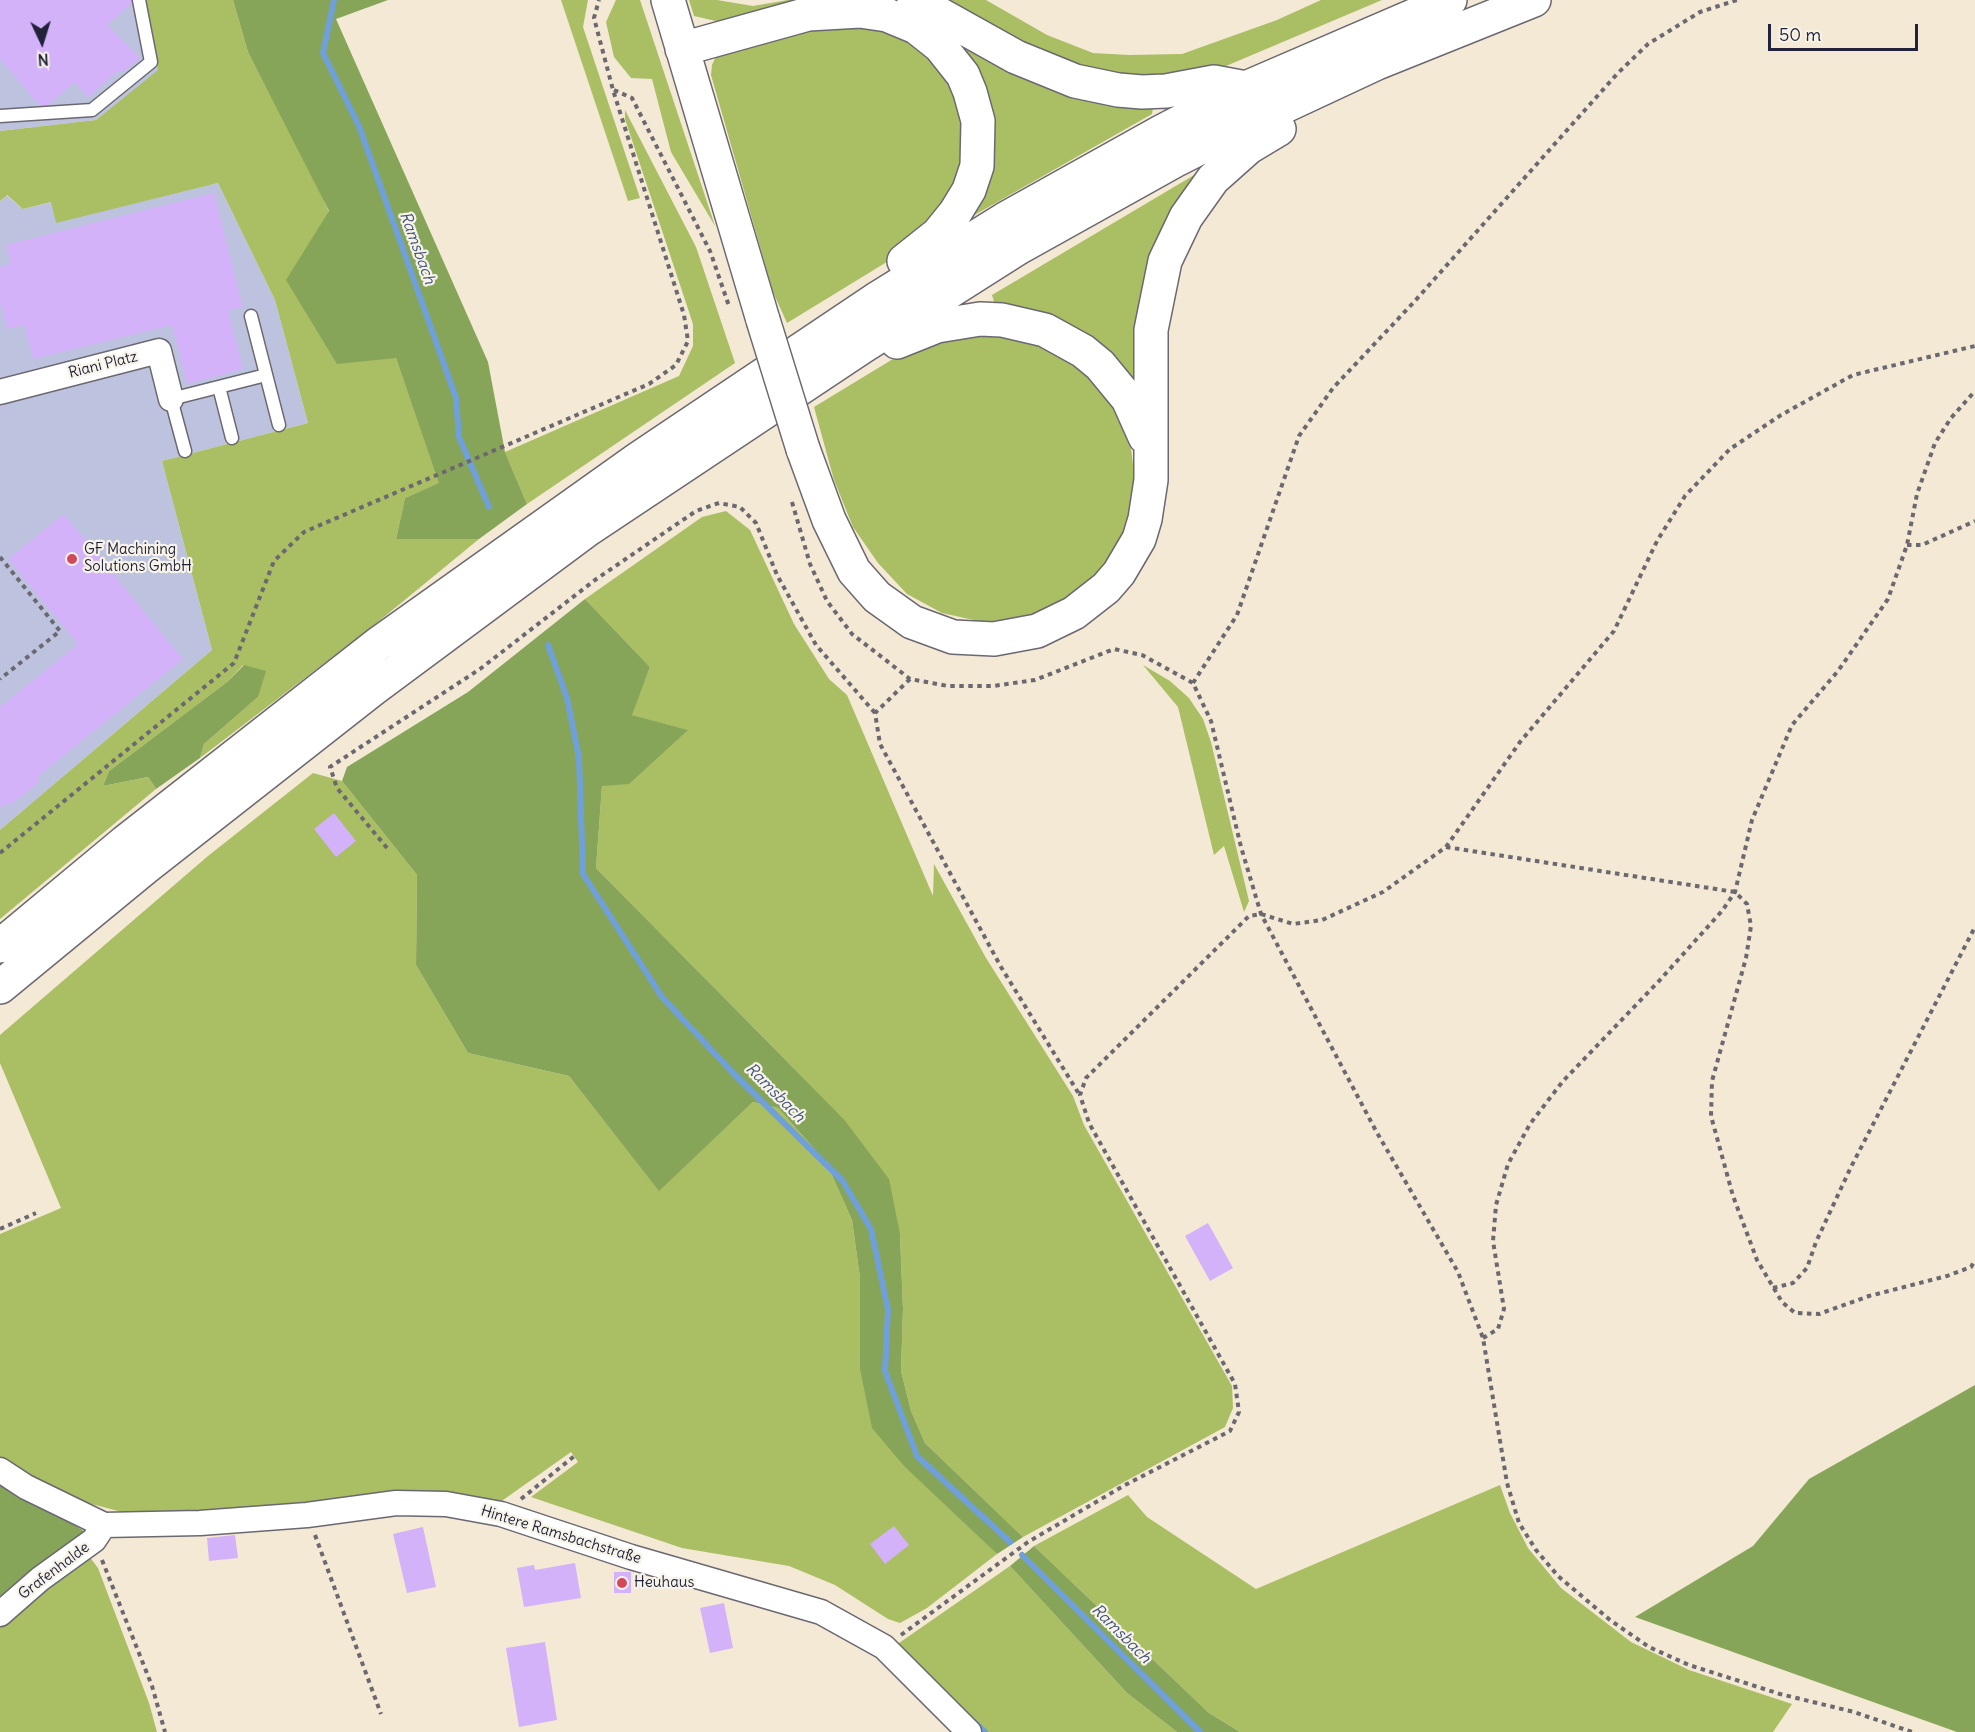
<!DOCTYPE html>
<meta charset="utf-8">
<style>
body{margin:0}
#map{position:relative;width:1975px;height:1732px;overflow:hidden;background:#f3e9d4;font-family:Delius,sans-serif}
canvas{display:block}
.north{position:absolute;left:12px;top:12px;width:60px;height:60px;-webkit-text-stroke:4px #f7f3e8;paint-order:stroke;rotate:176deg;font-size:16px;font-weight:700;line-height:24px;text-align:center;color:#22223b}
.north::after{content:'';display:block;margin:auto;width:21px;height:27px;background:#22223b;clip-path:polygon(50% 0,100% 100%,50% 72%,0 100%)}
.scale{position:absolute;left:1768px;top:24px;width:150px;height:27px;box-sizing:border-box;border:3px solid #22223b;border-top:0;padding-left:8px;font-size:18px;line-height:21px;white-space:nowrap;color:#22223b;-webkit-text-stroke:4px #f7f3e8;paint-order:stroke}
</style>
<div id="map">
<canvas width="1975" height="1732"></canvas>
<div class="north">N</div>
<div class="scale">50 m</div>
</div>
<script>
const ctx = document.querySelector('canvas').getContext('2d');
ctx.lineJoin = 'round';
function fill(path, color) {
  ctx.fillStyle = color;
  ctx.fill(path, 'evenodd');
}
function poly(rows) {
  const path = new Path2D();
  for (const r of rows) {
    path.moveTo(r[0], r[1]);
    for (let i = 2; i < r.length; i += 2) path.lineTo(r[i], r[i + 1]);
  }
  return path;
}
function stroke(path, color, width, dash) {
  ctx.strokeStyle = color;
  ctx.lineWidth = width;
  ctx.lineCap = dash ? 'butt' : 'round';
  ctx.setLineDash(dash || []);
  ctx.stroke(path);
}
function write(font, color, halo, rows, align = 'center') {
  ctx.font = font + ' Delius,sans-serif';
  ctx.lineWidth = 4.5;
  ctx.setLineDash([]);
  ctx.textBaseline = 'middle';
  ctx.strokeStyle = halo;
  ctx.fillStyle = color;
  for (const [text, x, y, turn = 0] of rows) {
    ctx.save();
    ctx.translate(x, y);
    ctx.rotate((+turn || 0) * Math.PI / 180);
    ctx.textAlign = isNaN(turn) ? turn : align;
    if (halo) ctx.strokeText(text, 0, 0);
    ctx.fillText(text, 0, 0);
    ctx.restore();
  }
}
fill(poly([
 [0,0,144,0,159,70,96,120,0,131],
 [218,183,275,300,308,423,162,461,212,650,0,830,0,201,6,195,23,209,52,202,56,222]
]), '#bdc3de');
fill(poly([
 [144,0,233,0,248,52,312,175,396,358,440,483,405,498,396,539,479,539,373,626,200,758,204,744,258,697,243,665,227,682,109,771,103,786,148,777,156,789,0,919,0,830,212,650,162,461,308,423,275,300,218,183,56,223,51,202,23,209,7,195,0,201,0,131,96,120,158,70],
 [561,0,588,0,583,27,640,198,628,201],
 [616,0,640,0,715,226,671,152,652,79,631,78,614,57,606,22],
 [689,0,717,0,753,6,788,0,819,0,720,22,694,16],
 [879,0,908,4,1153,108,1152,114,971,217,992,115],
 [946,0,986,0,1047,35,1093,53,1129,55,1182,54,1277,20,1321,0,1382,0,1226,66,1177,77,1126,78,1089,71,1043,53],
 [845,20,909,34,952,73,971,133,953,200,908,249,787,323,773,292,711,75,712,65,717,54],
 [625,110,696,247,735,363,527,504,505,452,679,376,693,346,693,324,625,119],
 [1206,168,1141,395,995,305,992,295],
 [1008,333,1050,347,1086,370,1114,403,1130,440,1135,481,1130,519,1112,557,1087,588,1063,603,1022,618,983,622,942,613,907,594,878,563,853,527,834,480,814,407,921,342,960,335],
 [726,511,750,530,794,624,829,679,847,695,933,896,934,864,986,958,1073,1096,1084,1125,1232,1386,1233,1408,1225,1427,1023,1537,925,1443,911,1411,901,1371,903,1309,900,1234,843,1118,596,868,602,786,687,730,631,715,650,667,585,599,702,517],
 [1143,665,1170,681,1189,698,1203,719,1211,742,1249,901,1244,912,1224,846,1214,855,1178,707],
 [313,773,342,781,417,875,416,965,468,1053,569,1076,659,1190,753,1102,778,1108,826,1162,852,1220,860,1278,860,1369,952,1510,997,1554,927,1608,900,1623,888,1619,835,1585,789,1566,682,1548,531,1497,578,1462,571,1452,496,1505,187,1516,130,1514,76,1500,0,1460,0,1234,61,1208,0,1063,0,1035,208,856],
 [1500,1485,1510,1513,1528,1548,1561,1588,1631,1642,1689,1670,1792,1704,1773,1732,1240,1732,1209,1713,1034,1546,1128,1495,1147,1517,1256,1589],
 [89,1556,98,1568,149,1703,157,1732,0,1732,0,1625],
 [1010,1566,1127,1693,1177,1732,982,1732,899,1650,899,1643]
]), '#aabe63');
fill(poly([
 [233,0,388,0,336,19,488,362,505,452,527,504,479,539,396,539,405,498,439,483,396,358,337,364,286,280,329,211,248,52],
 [585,599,650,667,632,715,688,730,629,784,602,786,596,868,843,1118,889,1179,900,1234,903,1309,901,1371,911,1411,925,1443,1023,1537,997,1554,904,1466,872,1428,860,1369,860,1278,852,1220,826,1162,778,1108,753,1102,659,1191,569,1076,468,1053,416,965,417,875,342,781,347,767,468,692],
 [244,665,266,671,258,697,204,744,200,758,156,789,148,777,103,786,109,771,227,682],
 [1975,1385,1975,1732,1957,1732,1635,1617,1753,1546,1809,1479],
 [2,1480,87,1533,0,1603,0,1481],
 [1034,1546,1209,1713,1240,1732,1177,1732,1127,1693,1010,1566]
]), '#87a559');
stroke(poly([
 [334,0,323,53,359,126,456,398,459,437,489,507],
 [548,645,567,698,579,758,583,874,662,997,734,1074,842,1180,871,1229,888,1310,885,1371,917,1456,1010,1542],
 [1022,1555,1200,1732],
 [974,1722,985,1732]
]), '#70a0da', 6);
fill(poly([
 [0,0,131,0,131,4,107,25,140,58,123,72,118,71,88,97,75,82,48,105,39,105,0,59],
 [214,193,243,307,228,310,243,369,187,384,172,325,33,359,24,325,7,329,0,302,0,267,11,264,6,245],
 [64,514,183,659,37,777,40,781,10,805,8,802,0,808,0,707,78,644,8,559],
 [334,813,356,841,336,857,314,829],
 [1208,1223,1233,1268,1210,1281,1185,1236],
 [894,1526,909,1545,885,1564,870,1544],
 [423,1527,436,1587,407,1593,393,1534],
 [235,1535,238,1558,209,1561,207,1538],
 [575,1563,581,1598,524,1607,517,1568,534,1565,535,1570],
 [614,1572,631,1572,631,1593,614,1593],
 [724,1603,733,1648,710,1653,700,1608],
 [545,1642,557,1720,519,1727,506,1648]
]), '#d3b2fa');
const lane = poly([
 [0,116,92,110,151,62,139,0],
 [251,316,279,425],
 [219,387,232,438],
 [185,451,171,399,266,375]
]);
const street = poly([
 [0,392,159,351,171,399],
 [0,1470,26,1487,104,1525,200,1523,307,1515,396,1503,446,1504,501,1514,631,1557,821,1612,884,1647,969,1732],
 [0,1614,40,1579,94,1540,104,1525]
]);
const highway = poly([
 [668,0,763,320],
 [914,0,1016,57,1075,81,1118,90,1142,92,1166,91,1214,82,1246,88],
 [682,49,808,14,860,11,887,15,916,27,940,46,963,75,970,92,978,121,977,166,969,190,955,213,938,234,904,261],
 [897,342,937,326,980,319,1002,320,1045,330,1083,351,1100,365,1128,399,1145,437],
 [803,449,829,520,854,571,877,597,912,622,953,637,994,639,1037,631,1074,613,1106,588,1119,573,1139,539,1145,519,1151,480,1151,330,1165,261,1186,217,1213,179,1249,147,1279,129],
 [0,946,125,842,378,644,638,459,878,298,1005,219,1161,132,1246,88,1450,0],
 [0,987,146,867,373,689,587,530,862,347,1018,248,1174,161,1257,119,1377,63,1534,0]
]);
stroke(lane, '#6b6871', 15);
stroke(street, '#6b6871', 27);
stroke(highway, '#6b6871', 36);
stroke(poly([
 [614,90,632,98,710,251,729,306],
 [792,502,810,564,827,601,852,634,910,679,948,686,993,686,1035,680,1114,649,1142,655,1193,683,1211,721,1241,847,1261,914,1376,1131,1458,1272,1483,1338,1507,1483,1519,1523,1536,1550,1558,1576,1610,1620,1649,1647,1689,1665,1780,1694,1854,1712,1912,1732],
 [1907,545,1922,545,1975,521],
 [0,557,60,631,0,679],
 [910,679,875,713,880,744,1001,967,1079,1094],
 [1193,683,1237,615,1299,436,1333,388,1414,302,1617,74,1648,44,1700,12,1737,0],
 [1446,847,1735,892,1747,904,1751,926,1746,958,1712,1081,1711,1116,1733,1196,1757,1260,1782,1302,1795,1313,1819,1314,1869,1296,1947,1276,1971,1267,1975,1260],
 [387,848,337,788,330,767,480,669,595,580,696,511,719,503,740,507,756,523,777,575,816,645,875,713],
 [0,853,234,663,274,561,304,532,649,384,676,365,688,341,684,315,613,90,594,18,599,0],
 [0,1229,36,1213],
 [1773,1288,1793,1283,1807,1268,1816,1242,1851,1167,1975,927],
 [1483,1338,1498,1329,1504,1309,1493,1241,1496,1205,1508,1164,1530,1124,1563,1081,1659,981,1722,911,1735,892,1752,820,1792,725,1838,671,1888,599,1907,545,1917,494,1935,443,1951,418,1975,391],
 [521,1499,577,1454],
 [315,1535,381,1714],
 [102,1560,152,1686,165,1732],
 [901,1635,1028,1542,1125,1485,1230,1431,1239,1412,1235,1384,1089,1123,1080,1095,1086,1078,1249,916,1261,914,1293,924,1322,920,1383,892,1446,847,1520,742,1614,631,1657,541,1685,496,1730,449,1781,415,1853,375,1975,346]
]), '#6b6871', 4, [4.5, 4.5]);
stroke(lane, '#fff', 12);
stroke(street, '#fff', 24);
stroke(highway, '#fff', 33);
const highwayBridge = poly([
 [763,320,803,449]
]);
stroke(highwayBridge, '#6b6871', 36, []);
stroke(highwayBridge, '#fff', 33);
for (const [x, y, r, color] of [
 [72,559,6,"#d1495b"],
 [622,1583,6,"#d1495b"]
]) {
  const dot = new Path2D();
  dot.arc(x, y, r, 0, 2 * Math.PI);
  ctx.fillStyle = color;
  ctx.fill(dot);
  stroke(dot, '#f7f3e8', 2);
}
write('15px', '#22223b', '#f7f3e8', [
 ["Riani Platz",103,365,-14],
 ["Hintere Ramsbachstraße",561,1535,17],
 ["Grafenhalde",54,1571,-37]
]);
write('15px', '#22223b', '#f7f3e8', [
 ["GF Machining",84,550],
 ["Solutions GmbH",84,567],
 ["Heuhaus",634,1583]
], 'left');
write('italic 16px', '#41547b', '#f7f3e8', [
 ["Ramsbach",417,248,70],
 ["Ramsbach",775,1093,45],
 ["Ramsbach",1121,1634,45]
]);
</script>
